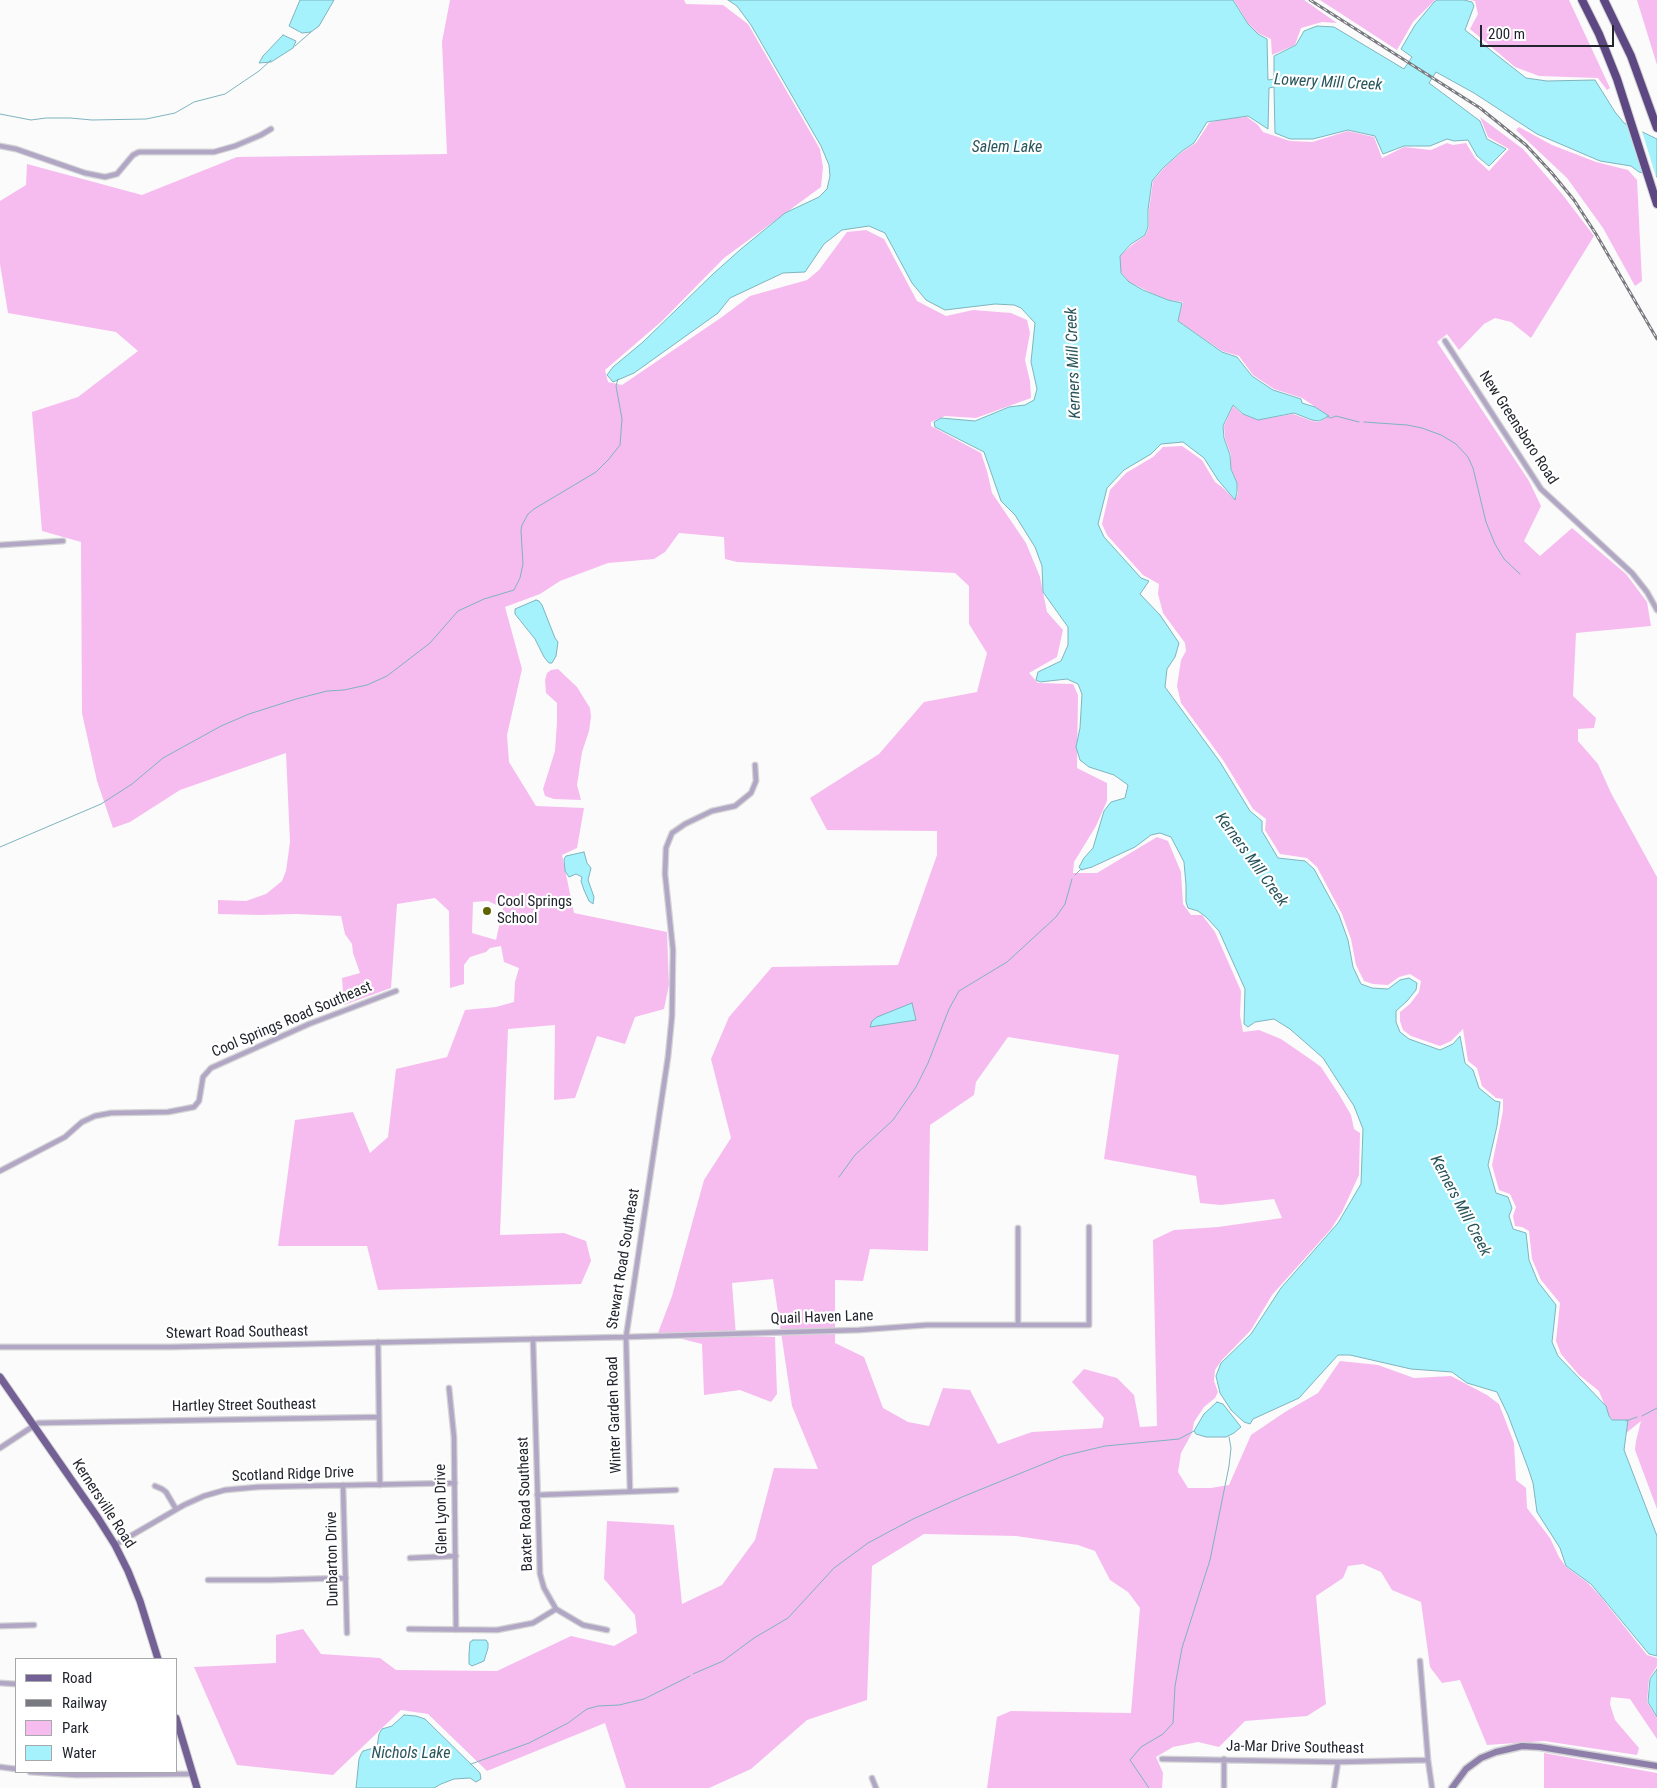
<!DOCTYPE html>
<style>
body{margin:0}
#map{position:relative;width:1657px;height:1788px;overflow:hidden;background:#fbfbfb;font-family:"Roboto Condensed",sans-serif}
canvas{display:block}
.legend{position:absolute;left:15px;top:1658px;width:162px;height:115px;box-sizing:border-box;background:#fff;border:1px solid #a7a8ab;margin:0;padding:6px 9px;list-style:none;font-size:15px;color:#22252d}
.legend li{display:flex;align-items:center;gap:10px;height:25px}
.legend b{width:25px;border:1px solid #a7a8ab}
.scale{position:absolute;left:1480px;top:25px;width:134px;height:22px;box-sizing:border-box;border:2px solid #22252d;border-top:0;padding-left:6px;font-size:15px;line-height:18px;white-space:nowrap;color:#22252d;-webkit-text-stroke:4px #fff;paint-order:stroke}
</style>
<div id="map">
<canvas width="1657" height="1788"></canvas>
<ul class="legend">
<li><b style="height:6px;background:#736195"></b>Road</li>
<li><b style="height:6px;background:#787a7f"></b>Railway</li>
<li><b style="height:14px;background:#f6bcef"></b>Park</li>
<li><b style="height:14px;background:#a5f2fc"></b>Water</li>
</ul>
<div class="scale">200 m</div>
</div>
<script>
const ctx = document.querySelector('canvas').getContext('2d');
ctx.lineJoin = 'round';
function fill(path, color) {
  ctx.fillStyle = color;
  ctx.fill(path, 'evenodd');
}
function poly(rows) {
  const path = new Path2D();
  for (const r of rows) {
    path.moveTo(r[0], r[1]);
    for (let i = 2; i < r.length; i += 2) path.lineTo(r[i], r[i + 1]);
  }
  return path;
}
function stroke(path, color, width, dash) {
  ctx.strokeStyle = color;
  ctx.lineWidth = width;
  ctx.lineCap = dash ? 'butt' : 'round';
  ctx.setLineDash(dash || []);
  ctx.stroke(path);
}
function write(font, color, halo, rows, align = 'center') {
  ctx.font = font + ' "Roboto Condensed",sans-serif';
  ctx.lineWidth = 4.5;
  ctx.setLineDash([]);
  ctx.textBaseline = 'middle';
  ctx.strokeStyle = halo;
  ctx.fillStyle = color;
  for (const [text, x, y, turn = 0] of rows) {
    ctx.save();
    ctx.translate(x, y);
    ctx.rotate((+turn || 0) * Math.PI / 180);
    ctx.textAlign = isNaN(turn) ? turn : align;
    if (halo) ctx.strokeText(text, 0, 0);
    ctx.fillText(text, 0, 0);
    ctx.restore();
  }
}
fill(poly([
 [450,0,684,0,686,4,723,5,748,24,820,149,823,167,821,187,724,258,662,321,605,370,608,382,622,385,722,317,750,296,807,280,819,270,847,232,866,230,884,239,917,301,946,316,973,310,1011,313,1027,320,1030,333,1025,360,1030,381,1031,398,976,418,945,416,931,422,931,426,981,453,987,471,992,493,1026,543,1040,577,1047,612,1063,630,1057,657,1029,673,1038,683,1073,684,1078,695,1077,768,1107,783,1107,801,1096,826,1074,862,1073,873,1097,873,1157,837,1168,841,1181,872,1183,904,1191,915,1202,915,1215,932,1241,991,1240,1015,1243,1032,1259,1030,1281,1039,1313,1061,1321,1067,1340,1096,1351,1115,1354,1129,1360,1133,1359,1175,1342,1212,1331,1229,1272,1295,1251,1330,1222,1360,1215,1370,1214,1381,1218,1392,1215,1398,1204,1407,1194,1422,1192,1433,1181,1453,1178,1472,1188,1488,1211,1488,1229,1485,1251,1435,1285,1412,1318,1393,1340,1361,1378,1365,1414,1378,1451,1376,1487,1395,1499,1404,1514,1443,1516,1480,1526,1488,1527,1508,1550,1538,1559,1557,1566,1567,1588,1583,1600,1596,1647,1655,1657,1658,1657,1666,1649,1679,1647,1702,1657,1718,1657,1739,1630,1699,1611,1697,1610,1704,1615,1720,1639,1748,1637,1755,1544,1741,1487,1745,1460,1680,1442,1683,1430,1667,1421,1602,1392,1590,1381,1572,1363,1564,1348,1566,1343,1578,1316,1596,1326,1704,1307,1716,1245,1721,1219,1747,1198,1742,1173,1747,1156,1757,1163,1773,1162,1788,987,1788,997,1717,1011,1711,1131,1713,1140,1608,1128,1592,1110,1580,1095,1551,1078,1545,1016,1536,924,1534,872,1566,867,1700,807,1720,751,1769,709,1788,626,1788,605,1723,487,1771,428,1714,401,1710,333,1775,237,1765,194,1667,276,1663,276,1635,303,1629,321,1654,380,1658,396,1670,497,1671,571,1636,614,1646,637,1633,635,1615,604,1579,607,1521,674,1525,682,1604,722,1585,755,1540,774,1468,818,1469,792,1406,773,1279,732,1283,736,1336,775,1337,777,1394,771,1402,740,1390,704,1395,702,1344,658,1333,672,1296,704,1180,731,1138,711,1059,729,1017,772,967,898,965,937,855,937,831,827,830,810,798,879,754,924,702,977,692,987,653,969,624,969,586,955,573,737,562,725,559,724,537,679,533,665,552,654,559,608,563,560,581,540,594,505,607,522,669,507,735,509,762,536,806,584,808,577,848,562,855,574,913,667,932,669,985,664,1009,635,1017,625,1044,597,1036,575,1098,554,1100,555,1025,508,1029,500,1235,564,1233,586,1241,591,1261,581,1284,378,1290,367,1246,278,1246,295,1120,353,1112,370,1153,388,1137,396,1069,447,1057,465,1010,496,1007,514,1002,515,982,519,968,504,962,501,946,490,948,486,952,470,957,464,965,464,984,450,988,449,911,435,898,397,904,391,988,344,1005,342,978,360,973,353,953,352,944,345,934,341,916,295,914,260,915,218,914,218,900,246,901,266,894,282,881,286,871,290,842,286,753,180,790,130,822,113,828,97,781,82,713,81,542,42,531,32,412,78,397,138,351,116,332,8,313,0,264,0,201,26,185,27,164,142,195,237,157,447,154,442,42],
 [488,901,503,908,496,940,472,933,473,902],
 [1008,1037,1119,1055,1104,1159,1196,1176,1200,1203,1221,1205,1274,1199,1282,1218,1218,1227,1174,1230,1153,1240,1157,1426,1140,1427,1134,1395,1117,1378,1084,1369,1072,1382,1104,1418,1102,1428,1032,1432,998,1444,970,1390,943,1388,929,1426,908,1422,883,1408,864,1357,835,1343,835,1280,863,1281,870,1249,928,1251,930,1125,974,1095,976,1082],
 [1234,0,1304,0,1337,23,1322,22,1301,28,1295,45,1272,55,1271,39,1258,33,1248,23],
 [1320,0,1435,0,1413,22,1397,50],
 [1470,0,1569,0,1610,88,1607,90,1598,78,1539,76,1515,67,1470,29,1478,14,1475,1],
 [1637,0,1657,0,1657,65],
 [1247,117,1258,125,1263,132,1290,141,1312,142,1348,131,1374,137,1382,158,1404,147,1431,150,1447,143,1453,145,1466,143,1475,158,1489,171,1509,149,1488,137,1480,117,1523,149,1562,194,1594,236,1531,338,1511,322,1495,318,1484,324,1459,350,1447,334,1437,342,1529,481,1541,506,1524,541,1540,556,1572,528,1626,574,1647,602,1651,626,1576,633,1573,696,1596,718,1594,728,1578,729,1578,741,1598,764,1611,793,1657,877,1657,1509,1635,1450,1636,1441,1641,1421,1625,1434,1627,1421,1613,1420,1609,1416,1599,1391,1579,1375,1561,1354,1556,1341,1560,1303,1541,1280,1532,1259,1529,1231,1522,1227,1515,1226,1513,1216,1516,1207,1510,1194,1499,1190,1492,1165,1503,1111,1503,1099,1496,1098,1482,1086,1477,1068,1468,1061,1463,1029,1451,1041,1440,1046,1411,1036,1403,1030,1400,1021,1400,1012,1410,1004,1419,992,1421,981,1410,974,1399,977,1388,985,1373,984,1364,981,1356,965,1351,939,1342,914,1317,867,1307,858,1280,854,1265,830,1266,819,1253,809,1223,760,1181,703,1177,686,1181,660,1186,651,1185,643,1163,613,1158,594,1159,584,1143,575,1107,535,1102,524,1110,490,1126,473,1153,457,1163,447,1182,446,1202,460,1215,482,1222,487,1235,500,1238,493,1237,482,1231,468,1231,455,1225,438,1224,426,1233,406,1242,414,1258,420,1293,414,1312,421,1319,422,1329,416,1302,398,1274,389,1253,375,1239,356,1222,351,1178,321,1183,302,1169,300,1156,295,1129,282,1121,272,1120,256,1132,245,1146,235,1149,227,1149,210,1153,181,1165,167,1182,152,1196,143,1209,123,1223,119],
 [1519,127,1552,145,1596,162,1628,170,1637,180,1642,281,1635,286,1603,228,1567,178,1516,130],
 [558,669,577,687,590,708,591,717,589,731,582,752,577,785,581,800,554,799,545,796,543,789,555,751,557,722,557,703,546,693,545,680,547,673,551,670],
 [1544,1753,1657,1773,1657,1788,1544,1788]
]), '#f6bcef');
const water = poly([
 [300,0,334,0,319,26,311,32,302,33,289,26,300,0],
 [728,0,1233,0,1248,24,1258,34,1267,39,1268,80,1274,79,1274,56,1296,45,1304,31,1317,26,1334,27,1404,69,1412,57,1401,49,1415,25,1434,2,1437,0,1464,0,1472,2,1474,6,1465,30,1526,78,1547,81,1595,80,1615,112,1624,123,1657,139,1657,177,1639,172,1631,166,1600,161,1537,134,1474,93,1436,72,1429,83,1480,121,1487,139,1506,149,1489,166,1477,156,1468,140,1454,141,1447,139,1430,146,1404,146,1383,154,1375,136,1348,130,1313,139,1290,139,1275,133,1274,87,1269,88,1268,129,1248,116,1207,122,1194,143,1182,151,1163,168,1152,181,1148,210,1148,227,1145,235,1131,244,1120,256,1121,273,1129,282,1143,290,1168,300,1182,303,1178,321,1222,352,1237,357,1252,376,1273,390,1301,399,1302,403,1315,407,1329,416,1319,421,1312,420,1294,413,1258,420,1243,414,1233,405,1223,426,1224,438,1230,455,1231,469,1237,483,1237,492,1235,500,1218,480,1204,458,1183,442,1161,444,1151,454,1124,470,1107,488,1098,524,1104,537,1141,578,1149,581,1140,594,1160,615,1179,643,1175,657,1167,669,1165,687,1220,762,1250,811,1262,821,1262,831,1278,858,1305,861,1314,869,1339,915,1348,940,1353,967,1361,984,1372,988,1388,989,1400,980,1409,978,1417,983,1416,990,1407,1001,1396,1011,1396,1022,1400,1032,1409,1039,1440,1050,1453,1044,1460,1036,1465,1063,1473,1070,1479,1088,1495,1101,1500,1102,1497,1126,1488,1165,1496,1193,1508,1197,1512,1208,1509,1216,1513,1229,1526,1233,1529,1260,1538,1282,1556,1305,1552,1342,1558,1356,1606,1406,1609,1416,1612,1420,1628,1420,1624,1450,1657,1536,1657,1656,1649,1654,1591,1584,1566,1566,1560,1548,1537,1512,1533,1483,1528,1468,1508,1415,1497,1392,1467,1383,1452,1372,1411,1369,1350,1355,1338,1355,1299,1398,1253,1419,1250,1424,1244,1422,1231,1410,1220,1393,1216,1376,1221,1363,1251,1334,1281,1288,1338,1223,1361,1184,1363,1129,1354,1106,1323,1058,1290,1029,1274,1019,1255,1022,1248,1027,1244,1024,1245,989,1219,931,1206,917,1198,911,1188,908,1186,902,1186,885,1184,862,1171,837,1160,833,1151,835,1135,847,1092,867,1081,870,1079,867,1084,858,1093,848,1104,811,1111,802,1125,798,1128,785,1114,775,1089,767,1080,760,1076,747,1080,728,1082,694,1078,684,1067,679,1040,682,1036,680,1038,672,1061,661,1068,645,1068,627,1043,592,1042,566,1035,547,1015,515,1001,501,984,452,935,427,934,422,941,418,975,421,1009,407,1025,405,1034,400,1037,389,1031,362,1035,323,1021,308,1014,305,995,304,945,310,926,300,912,283,885,233,869,226,842,230,824,244,805,272,783,273,730,298,718,313,634,373,613,382,607,375,613,367,643,342,713,274,741,249,785,213,819,197,827,189,830,176,829,165,821,146,751,25,737,6,728,0],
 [283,35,296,41,293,48,271,62,259,63,263,56,283,35],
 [536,600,539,601,542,605,555,638,558,642,556,656,552,663,549,663,544,657,535,639,515,614,515,609,536,600],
 [584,852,587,863,591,868,588,880,594,897,593,904,589,901,584,890,581,881,582,877,576,874,569,877,565,871,564,859,566,856,584,852],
 [912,1003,916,1020,870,1027,872,1021,877,1017,912,1003],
 [1217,1402,1223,1404,1241,1427,1234,1433,1226,1437,1206,1437,1196,1434,1194,1431,1204,1414,1217,1402],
 [473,1640,486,1640,488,1643,488,1648,484,1661,472,1666,469,1664,469,1654,470,1642,473,1640],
 [1657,1669,1657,1717,1648,1702,1650,1679,1657,1669],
 [404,1715,416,1716,425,1719,480,1773,481,1779,476,1782,470,1778,454,1779,441,1784,434,1788,356,1788,359,1759,361,1754,363,1751,377,1747,379,1734,382,1729,392,1726,404,1715]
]);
fill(water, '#a5f2fc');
stroke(water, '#7eb4be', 1);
fill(poly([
 [1627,121,1641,128,1657,180,1644,176]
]), '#fbfbfb');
stroke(poly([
 [295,46,311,32],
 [0,114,31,120,46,118,70,118,92,120,146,119,175,113,194,102,225,94,259,71,271,60],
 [1327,416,1331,418,1336,416,1359,422],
 [1364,422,1407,425,1422,428,1441,435,1456,444,1468,457,1473,468,1486,522,1495,544,1504,559,1520,574],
 [0,847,101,804,132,784,163,758,221,726,249,714,296,699,327,691,344,690,367,685,387,676,430,643,458,611,484,599,514,590,520,578,523,564,521,530,522,525,528,514,534,509,596,472,609,459,620,445,622,419,616,386,618,379],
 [1075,875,1081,869],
 [839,1177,855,1155,893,1120,916,1087,928,1063,949,1009,959,991,1007,962,1056,917,1065,904,1072,879],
 [1642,1416,1657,1408],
 [1626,1421,1637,1417],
 [693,1674,723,1661,754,1638,788,1618,834,1568,868,1543,913,1519,962,1497,1063,1456,1105,1446,1179,1439,1194,1431],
 [471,1764,529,1743,568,1723,587,1709,598,1706,619,1705,644,1699,690,1676],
 [1149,1788,1130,1760,1141,1747,1163,1734,1173,1723,1175,1686,1182,1648,1210,1560,1229,1466,1231,1448,1229,1437]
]), '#7eb4be', 1);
const minor = poly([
 [0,146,16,149,85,173,105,177,117,174,133,155,139,152,214,152,235,146,261,135,271,129],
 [1445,341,1541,489,1632,573,1647,592,1657,610],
 [0,545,63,541],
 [0,1171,65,1137,82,1122,95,1116,111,1113,168,1112,194,1107,199,1101,203,1077,211,1068,309,1024,396,991],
 [1018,1325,1018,1228],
 [533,1339,540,1574,544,1588,556,1609,583,1625,607,1630],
 [378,1342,380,1485],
 [0,1347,171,1347,626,1337,859,1330,927,1325,1089,1325,1089,1227],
 [449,1388,454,1437,456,1630],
 [0,1448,38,1423,379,1417],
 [343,1485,347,1633],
 [155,1486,162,1489,166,1492,176,1509],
 [630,1491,626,1337,668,1057,672,1016,673,950,665,874,666,848,672,833,685,824,712,811,735,806,751,793,756,781,755,765],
 [537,1495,676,1490],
 [115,1545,184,1505,204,1496,225,1490,258,1487,455,1483],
 [410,1558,456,1556],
 [208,1580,271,1580,346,1578],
 [0,1626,34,1625],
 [409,1629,497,1630,533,1623,556,1609],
 [1420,1661,1428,1760,1432,1788],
 [0,1683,16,1684],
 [1162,1759,1338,1762,1428,1760],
 [0,1767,16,1769],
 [30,1772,76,1775,193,1774],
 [872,1778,876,1788],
 [1224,1788,1224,1759],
 [1334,1788,1338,1762]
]);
const secondary = poly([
 [1452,1788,1466,1769,1481,1758,1496,1752,1522,1746,1540,1747,1657,1766]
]);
const primary = poly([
 [0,1377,98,1518,115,1545,128,1571,140,1601,158,1659],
 [176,1718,197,1788]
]);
const motorway = poly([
 [1582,0,1599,34,1617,79,1657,204],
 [1604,0,1631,56,1657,128]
]);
stroke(minor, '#d4d4d6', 7);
stroke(secondary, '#d4d4d6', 9);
stroke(primary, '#d4d4d6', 9);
stroke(motorway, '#d4d4d6', 10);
stroke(minor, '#b1a7c5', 4.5);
stroke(secondary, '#8d7fa9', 6);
stroke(primary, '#736195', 7);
stroke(motorway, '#5e4883', 8);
const rail = poly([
 [1310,0,1480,108,1526,145,1551,172,1574,200,1596,234,1657,339]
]);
stroke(rail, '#787a7f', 3);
stroke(rail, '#fff', 1, [4]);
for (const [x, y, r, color] of [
 [487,911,5,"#606400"]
]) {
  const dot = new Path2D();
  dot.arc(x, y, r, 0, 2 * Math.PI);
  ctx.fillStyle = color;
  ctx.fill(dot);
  stroke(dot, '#fff', 2);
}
write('15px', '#22252d', '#fff', [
 ["New Greensboro Road",1518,428,57],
 ["Cool Springs Road Southeast",292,1020,-23],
 ["Stewart Road Southeast",624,1259,-81],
 ["Quail Haven Lane",822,1318,-2],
 ["Stewart Road Southeast",237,1333,-1],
 ["Hartley Street Southeast",244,1406,-1],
 ["Winter Garden Road",615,1415,-92],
 ["Scotland Ridge Drive",293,1475,-2],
 ["Kernersville Road",103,1504,57],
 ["Baxter Road Southeast",526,1504,-92],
 ["Glen Lyon Drive",442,1509,-91],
 ["Dunbarton Drive",333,1559,-91],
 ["Ja-Mar Drive Southeast",1295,1748,1]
]);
write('15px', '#22252d', '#fff', [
 ["Cool Springs",497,902],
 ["School",497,919]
], 'left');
write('italic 16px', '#28555b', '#fff', [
 ["Lowery Mill Creek",1328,83,3],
 ["Salem Lake",1007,148],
 ["Kerners Mill Creek",1074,363,-92],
 ["Kerners Mill Creek",1251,860,54],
 ["Kerners Mill Creek",1460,1206,62],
 ["Nichols Lake",411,1754]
]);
</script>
